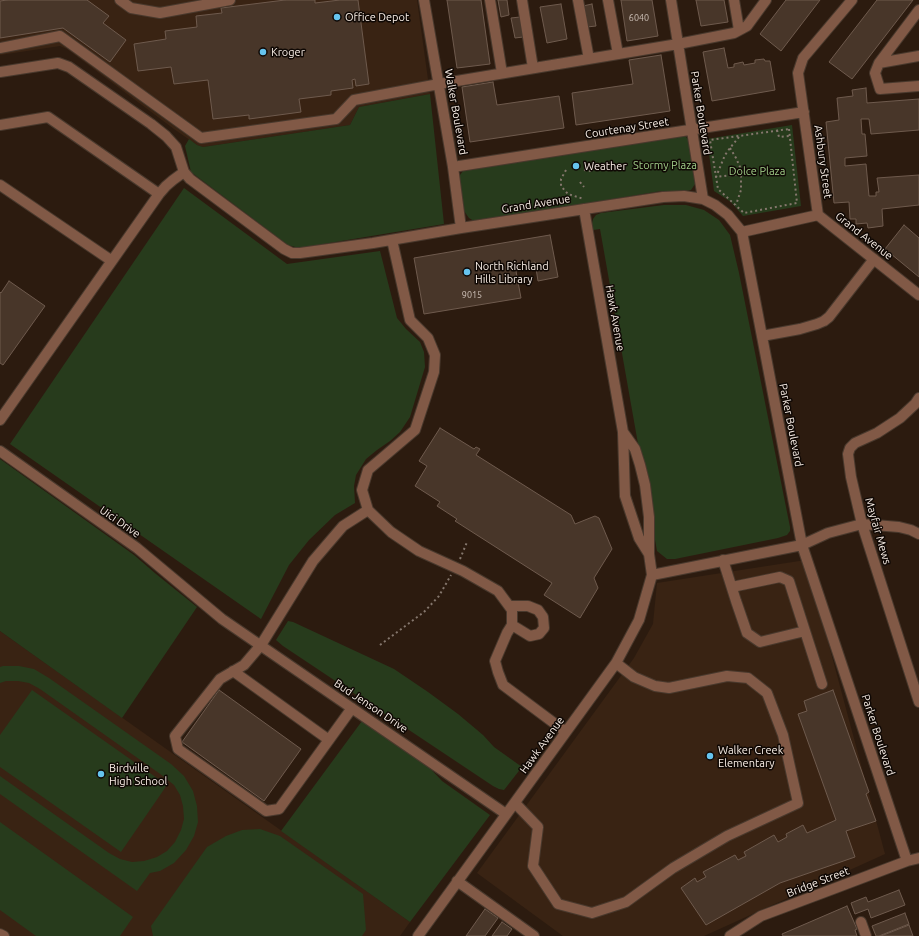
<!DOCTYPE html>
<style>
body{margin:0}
canvas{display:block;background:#2c1b0f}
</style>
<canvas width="919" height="936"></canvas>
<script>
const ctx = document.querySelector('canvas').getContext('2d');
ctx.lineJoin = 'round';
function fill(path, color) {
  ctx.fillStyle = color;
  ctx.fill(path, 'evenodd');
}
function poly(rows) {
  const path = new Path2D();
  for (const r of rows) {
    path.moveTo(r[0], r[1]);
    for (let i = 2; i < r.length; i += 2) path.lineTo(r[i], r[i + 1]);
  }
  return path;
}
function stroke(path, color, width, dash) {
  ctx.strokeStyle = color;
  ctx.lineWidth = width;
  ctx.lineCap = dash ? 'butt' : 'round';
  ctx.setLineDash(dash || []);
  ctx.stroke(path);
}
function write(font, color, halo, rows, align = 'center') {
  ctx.font = font + ' Ubuntu,sans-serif';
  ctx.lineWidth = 3;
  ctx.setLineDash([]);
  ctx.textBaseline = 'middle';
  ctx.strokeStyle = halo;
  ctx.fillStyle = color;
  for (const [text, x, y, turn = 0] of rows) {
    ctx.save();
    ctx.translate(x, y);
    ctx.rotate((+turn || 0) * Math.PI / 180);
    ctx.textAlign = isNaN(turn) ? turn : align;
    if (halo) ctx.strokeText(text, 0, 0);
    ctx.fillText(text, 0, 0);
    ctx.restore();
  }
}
fill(poly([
 [0,0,417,0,430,94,359,107,350,125,203,147,197,145,174,129,67,49,60,46,0,55],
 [806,560,885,854,704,936,563,936,477,873,634,658,653,624,657,583],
 [0,631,410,922,400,936,0,936]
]), '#392313');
fill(poly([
 [430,94,444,224,299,248,288,245,191,172,185,146,189,139,197,145,203,147,350,125,359,107],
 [792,125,801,206,743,216,731,202,714,191,707,139],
 [683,135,686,137,689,141,695,184,691,190,684,191,661,191,480,221,474,221,469,218,464,211,459,179,460,175,463,171],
 [184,188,287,264,380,251,397,318,406,329,420,342,424,352,425,367,410,417,400,432,390,441,377,450,366,459,356,475,354,486,355,503,335,515,309,540,289,565,261,619,10,444],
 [664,205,686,205,704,210,719,220,730,235,739,273,790,527,790,531,787,535,778,538,675,559,667,559,657,551,600,229,593,230,592,224,593,219,596,215,601,213],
 [0,459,134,555,156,574,197,607,122,718,0,631],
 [288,621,293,622,394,669,428,692,458,714,483,735,494,747,522,767,504,790,499,789,493,786,283,646,276,640],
 [3,666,19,666,34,669,49,678,171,764,184,776,193,791,197,806,198,822,194,836,186,850,174,863,160,871,150,873,137,891,0,794,0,776,109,853,120,859,132,862,144,861,157,857,167,851,175,842,181,830,184,819,183,806,180,795,174,785,163,776,40,689,29,683,18,681,6,681,0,683,0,667],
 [32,690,167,785,121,852,0,767,0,735],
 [362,721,424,762,442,781,490,815,410,922,281,831],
 [0,822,133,917,120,936,36,936,0,910],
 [260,829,280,836,363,894,366,930,362,936,153,936,151,926,207,847,226,836,242,830]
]), '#273b1c');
const building = poly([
 [7,0,87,0,109,16,103,23,126,40,110,62,63,28,0,38,0,1,7,0],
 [285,0,315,0,315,3,340,0,358,0,369,84,356,86,355,79,352,80,353,88,331,91,331,95,299,99,301,112,249,119,249,115,213,119,208,80,174,84,171,67,138,71,134,44,166,39,165,31,197,27,196,16,222,13,221,8,285,0],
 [447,0,481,0,490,64,457,68,447,0],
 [498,0,507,0,509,15,501,17,498,0],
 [621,0,652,0,658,36,627,41,621,0],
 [696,0,724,0,728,22,701,26,696,0],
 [786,0,820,0,781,51,760,34,786,0],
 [877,0,913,0,852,79,829,62,877,0],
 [561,4,567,39,547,43,540,7,561,4],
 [592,4,596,26,587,27,583,6,592,4],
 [520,17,523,37,515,38,511,18,520,17],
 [724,48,728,68,734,67,734,64,743,62,744,65,755,63,755,60,764,59,765,61,770,61,775,90,712,101,703,52,724,48],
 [661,55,670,111,576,125,572,93,633,84,629,60,661,55],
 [493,82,497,105,559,96,564,128,470,142,462,87,493,82],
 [866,88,867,103,919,99,919,130,871,134,869,119,861,119,862,134,865,134,867,156,845,158,845,166,866,164,869,196,876,196,876,192,879,192,877,178,919,175,919,205,882,209,883,226,868,228,867,223,856,224,856,219,850,219,849,202,834,203,826,122,839,120,837,98,853,96,852,90,866,88],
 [904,225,919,238,919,277,885,249,904,225],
 [550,235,558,277,538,281,535,262,515,266,521,298,424,314,414,258,550,235],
 [9,281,45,306,3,365,0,363,0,292,1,293,9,281],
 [440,428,474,449,476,447,480,449,476,455,571,515,575,524,595,516,599,518,612,549,594,578,598,588,580,618,544,595,552,583,455,521,457,519,437,506,440,502,415,486,427,466,419,461,440,428],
 [219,690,301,749,264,801,182,742,219,690],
 [833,690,869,792,866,794,876,821,846,831,855,857,780,883,706,925,681,888,695,878,697,882,706,877,703,872,735,855,738,860,746,856,744,852,774,835,778,842,787,837,786,834,803,825,807,833,836,820,798,714,807,711,804,701,833,690],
 [899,890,905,905,871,918,868,909,855,914,851,903,866,897,868,902,899,890],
 [847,906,857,929,855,930,857,936,783,936,782,934,847,906],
 [485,909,498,918,485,936,466,936,485,909],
 [905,913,909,924,879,936,876,936,872,926,905,913],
 [502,922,512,929,507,936,492,936,502,922],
 [909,925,913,936,881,936,909,925]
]);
fill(building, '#483629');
stroke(building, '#6e5a4d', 1);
const minor = poly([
 [120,0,131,8,160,13,230,0],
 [424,0,453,167,461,228],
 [490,0,502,73],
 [522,0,533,68],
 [578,0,589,59],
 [608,0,618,54],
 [671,0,703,199],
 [734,0,739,30],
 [919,10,879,63,875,73,880,89,919,86],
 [0,48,60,36,201,138,336,119,354,100,439,84,678,44,734,33,747,26,766,0],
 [879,63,919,56],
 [0,72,58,63,69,67,151,124,166,136,176,147,184,172,190,179,284,249,292,253,300,253,373,243,461,228,663,197,684,196,703,199,715,205,728,215,742,232,802,545,907,861],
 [0,125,48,117,159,194],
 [453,167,804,112],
 [0,185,112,261],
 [584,209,623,432,625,496,639,538,649,554],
 [818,215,798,73,803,58,852,0],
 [742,232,818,215,919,295],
 [762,336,800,329,817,324,824,321,829,317,874,259],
 [919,398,915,404,900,418,877,433,855,443,850,448,848,454,851,477,862,524,919,702],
 [0,420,159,194,166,186,173,180,184,172],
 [0,451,137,548,222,619,506,814],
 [368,510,391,532,419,551,463,571,498,591,512,610,512,625,507,633,495,661,498,672,503,685,566,732],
 [723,560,736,601,747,633,760,642,805,631,789,581,780,577,732,587],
 [652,575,802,545,828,533,862,524,899,527,911,530,919,534],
 [509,606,528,606,538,610,543,617,544,628,539,634,530,636,512,625],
 [805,631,822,684],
 [233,671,329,740],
 [352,708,279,809,266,811,178,749,175,736,220,679,244,665,261,645,313,561,343,526,368,510,362,490,368,470,415,430,434,372,435,355,428,338,410,320,392,240],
 [515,803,538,827,533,866,558,904,592,913,626,902,673,868,727,836,798,803,783,735,767,693,748,678,727,676,669,688,655,686,634,677,616,663],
 [457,881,534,936],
 [861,922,866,936],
 [0,934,4,936],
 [418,936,616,663,639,620,652,575,649,554,649,517,645,485,640,465,635,449,623,432],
 [730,936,761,916,833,889,907,861,919,858]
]);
stroke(minor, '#49392d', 12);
stroke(poly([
 [789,129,797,203,744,213,718,189,710,140,789,129],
 [777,130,779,137,790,136],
 [739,137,730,148,725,155,716,177,741,174],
 [730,148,736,158,740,167,741,174,741,190,736,205],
 [566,170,561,179,561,186,568,194,584,199],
 [584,170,591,171],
 [580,182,584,187],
 [460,559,467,542],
 [380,645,424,612,439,596,451,575]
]), '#85776d', 2, [2, 3]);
stroke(minor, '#815946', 10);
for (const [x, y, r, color] of [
 [337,17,4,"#66c4ef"],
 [263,52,4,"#66c4ef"],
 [576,166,4,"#66c4ef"],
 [467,272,4,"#66c4ef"],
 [710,756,4,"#66c4ef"],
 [101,774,4,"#66c4ef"]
]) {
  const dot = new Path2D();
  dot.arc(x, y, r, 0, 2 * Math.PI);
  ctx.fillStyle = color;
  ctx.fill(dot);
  stroke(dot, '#0f0804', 1.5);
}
write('9px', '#cec1b8', null, [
 ["6040",639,18],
 ["9015",472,295]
]);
write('11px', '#faefe7', '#0f0804', [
 ["Office Depot",345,17],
 ["Kroger",271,52],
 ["Weather",584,166],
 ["North Richland",475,266],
 ["Hills Library",475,279],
 ["Walker Creek",718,750],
 ["Elementary",718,763],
 ["Birdville",109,768],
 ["High School",109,781]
], 'left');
write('11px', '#faefe7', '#0f0804', [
 ["Walker Boulevard",456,112,80],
 ["Parker Boulevard",701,113,81],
 ["Courtenay Street",627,128,-9],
 ["Ashbury Street",823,162,82],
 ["Grand Avenue",536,204,-9],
 ["Grand Avenue",864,236,38],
 ["Hawk Avenue",615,318,80],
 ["Parker Boulevard",791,425,79],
 ["Uici Drive",120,522,35],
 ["Mayfair Mews",878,531,74],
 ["Bud Jenson Drive",371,706,34],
 ["Parker Boulevard",878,735,72],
 ["Hawk Avenue",542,745,-54],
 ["Bridge Street",818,882,-21]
]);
write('11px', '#a1ce89', '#0f0804', [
 ["Stormy Plaza",665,165],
 ["Dolce Plaza",757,171]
]);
</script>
